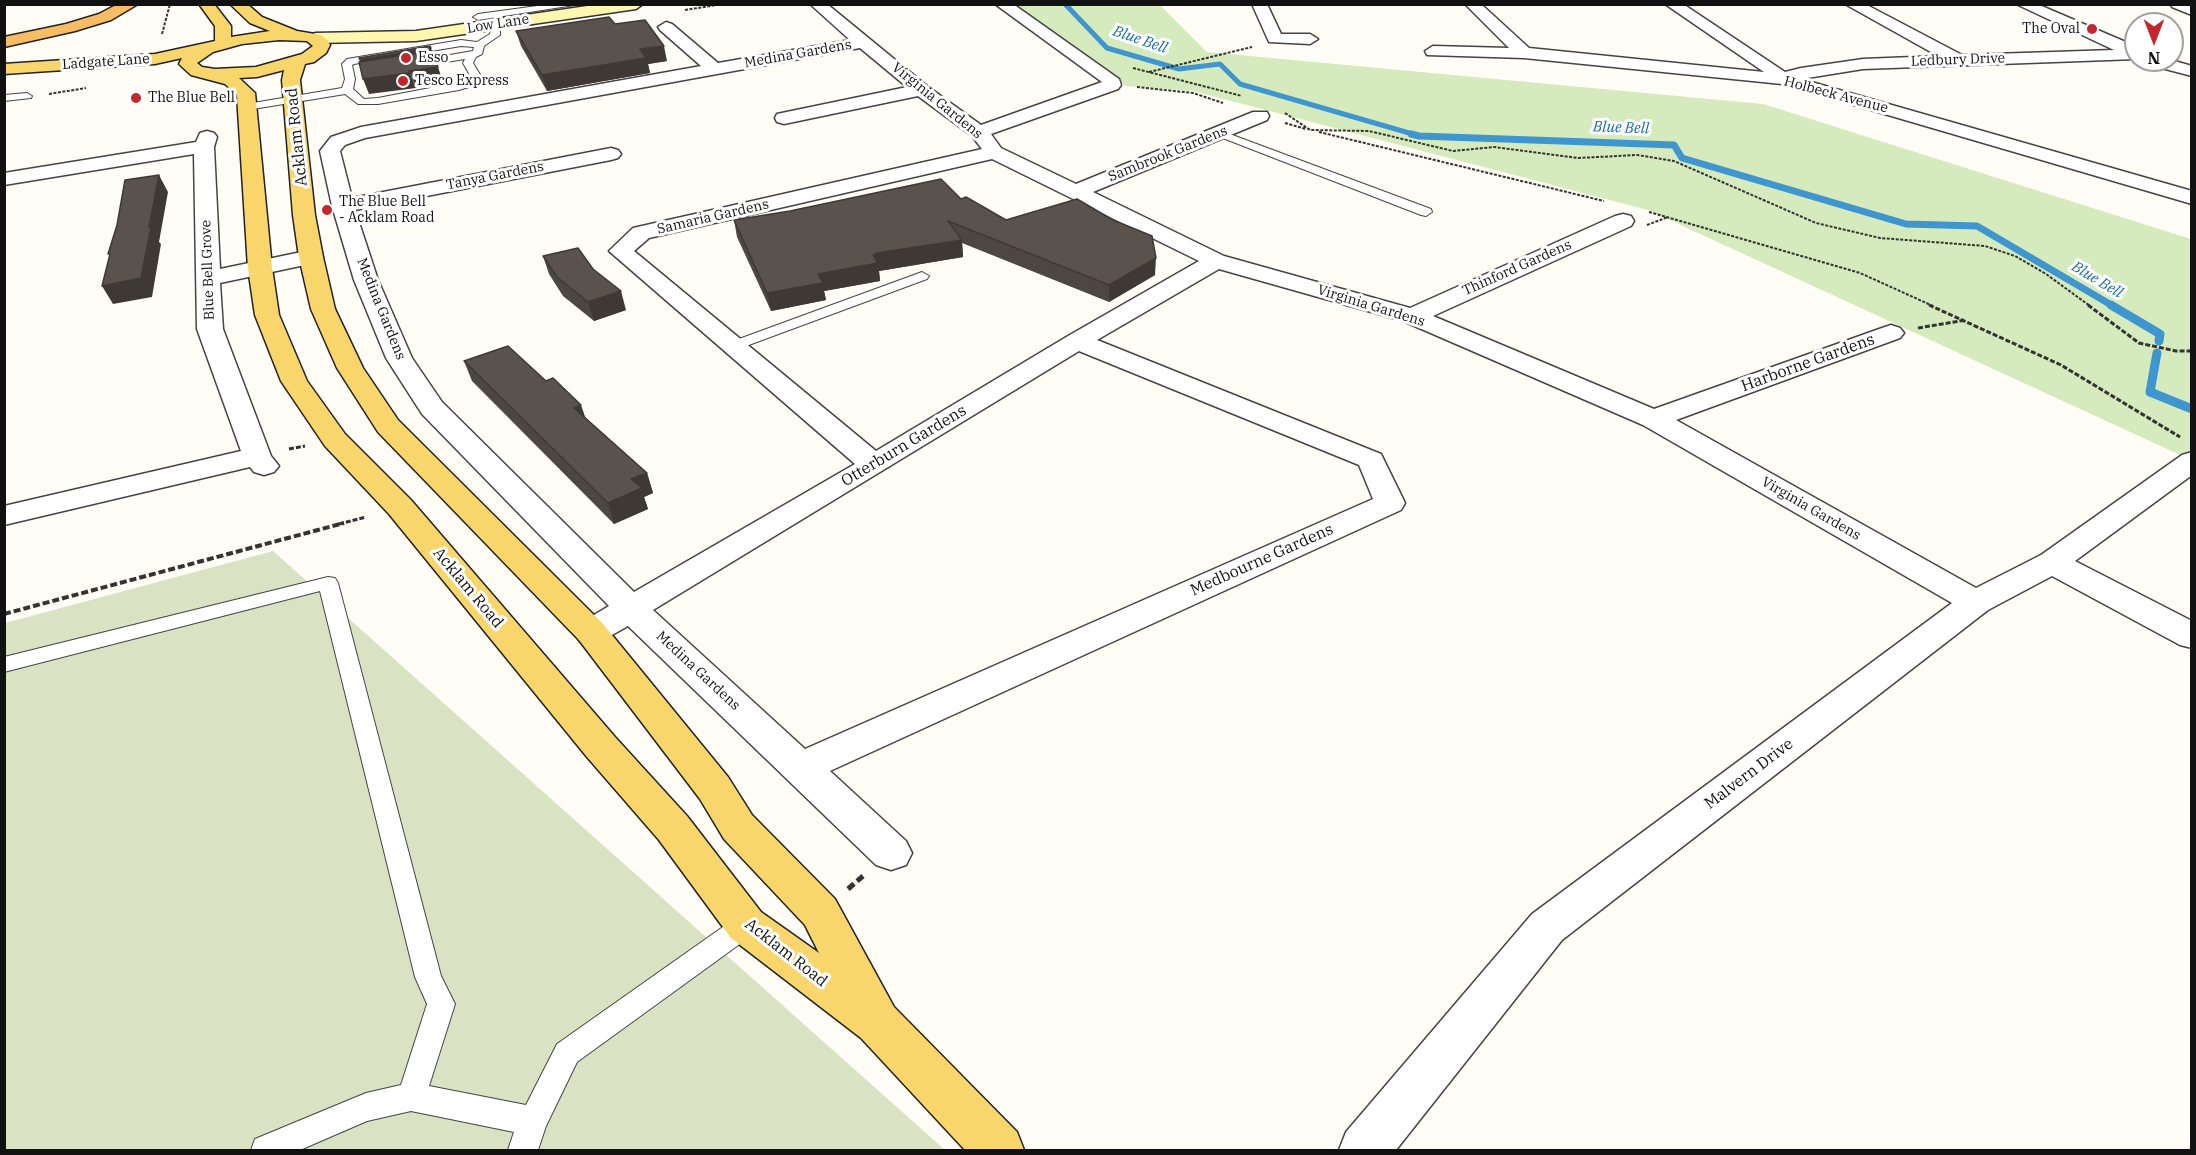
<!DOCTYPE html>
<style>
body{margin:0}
#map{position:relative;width:2196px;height:1155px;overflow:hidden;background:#fffdf5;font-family:"IBM Plex Serif",serif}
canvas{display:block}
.frame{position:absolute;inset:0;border:6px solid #111;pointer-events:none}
.north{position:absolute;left:2124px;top:12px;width:60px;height:60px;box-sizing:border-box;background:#fff;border:2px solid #a0a0a0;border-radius:50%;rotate:180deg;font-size:16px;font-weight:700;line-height:24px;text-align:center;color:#111}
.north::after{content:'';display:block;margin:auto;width:21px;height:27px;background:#c4262e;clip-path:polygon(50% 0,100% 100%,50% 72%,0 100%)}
</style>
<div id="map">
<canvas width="2196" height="1155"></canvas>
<div class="frame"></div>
<div class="north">N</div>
</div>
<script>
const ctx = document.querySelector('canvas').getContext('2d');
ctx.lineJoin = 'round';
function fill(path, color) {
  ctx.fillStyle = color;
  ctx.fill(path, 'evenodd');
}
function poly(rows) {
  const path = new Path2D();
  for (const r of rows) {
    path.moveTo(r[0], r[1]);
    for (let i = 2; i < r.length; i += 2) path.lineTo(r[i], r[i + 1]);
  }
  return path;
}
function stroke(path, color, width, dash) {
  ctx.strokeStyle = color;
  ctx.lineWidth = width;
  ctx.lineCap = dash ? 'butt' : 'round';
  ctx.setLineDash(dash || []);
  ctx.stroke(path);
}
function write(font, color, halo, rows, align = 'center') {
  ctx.font = font + ' "IBM Plex Serif",serif';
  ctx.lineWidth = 6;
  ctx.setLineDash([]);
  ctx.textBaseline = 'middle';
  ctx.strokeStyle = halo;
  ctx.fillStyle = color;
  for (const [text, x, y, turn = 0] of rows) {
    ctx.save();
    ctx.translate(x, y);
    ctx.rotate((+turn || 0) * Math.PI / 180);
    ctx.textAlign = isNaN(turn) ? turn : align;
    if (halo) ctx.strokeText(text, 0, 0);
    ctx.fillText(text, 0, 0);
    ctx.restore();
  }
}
fill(poly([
 [1004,5,1160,5,1207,52,1763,104,2191,239,2191,460,1648,210,1193,91,1125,86,1115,75,1074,54]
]), '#d5ebbd');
fill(poly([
 [273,551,945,1150,5,1150,5,623]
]), '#d9e3c4');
stroke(poly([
 [1065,4,1107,48,1179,69,1220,64,1240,84,1416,135]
]), '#3f96cf', 5);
stroke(poly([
 [1411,134,1419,136,1674,145,1682,158,1906,224,1977,226,2113,306]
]), '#3f96cf', 7);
stroke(poly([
 [2111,305,2160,334,2159,341],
 [2157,353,2150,392,2192,409]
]), '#3f96cf', 9);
const service = poly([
 [552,4,581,4,478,20,473,17,478,14,552,4],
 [492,23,500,25,500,35,484,46,482,54,476,57,473,63,482,78,475,85,459,90,378,104,358,104,345,94,247,110,242,107,247,104,342,88,345,79,342,64,347,59,461,40,477,42,490,34,492,23],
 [461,46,474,47,473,51,415,61,410,64,415,67,465,59,463,63,471,77,467,81,378,98,364,99,353,89,355,79,352,65,354,64,461,46],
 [27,93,32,96,31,98,4,101,4,95,27,93],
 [1219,130,1431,209,1432,212,1426,216,1421,215,1215,135,1215,131,1219,130],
 [922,272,929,276,927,279,738,349,733,351,725,346,728,343,922,272],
 [328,577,335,578,338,583,441,976,455,1004,429,1086,526,1105,557,1044,737,917,746,914,755,917,759,925,755,933,577,1062,546,1126,538,1150,508,1150,514,1132,411,1111,367,1121,300,1150,251,1150,255,1139,366,1093,401,1085,427,1004,415,977,320,591,4,672,4,657,328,577]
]);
const minor = poly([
 [810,4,827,4,927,86,981,125,1102,82,995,4,1013,4,1119,79,1121,85,1118,89,991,134,1001,148,1076,184,1253,112,1267,112,1269,116,1267,120,1093,192,1224,256,1410,308,1615,216,1623,214,1631,216,1634,221,1631,226,1433,316,1654,409,1882,328,1891,325,1900,328,1904,333,1900,338,1676,420,1976,588,2041,555,2182,455,2192,452,2192,475,2075,561,2192,621,2192,648,2180,645,2052,576,1988,610,1562,940,1396,1150,1339,1150,1346,1132,1532,914,1952,603,1643,425,1403,321,1219,269,1097,340,1381,454,1405,503,1401,510,830,771,906,841,912,853,906,865,891,870,876,865,628,626,603,640,591,644,579,640,574,632,579,624,609,606,422,414,386,358,354,280,332,206,320,151,331,137,361,127,701,66,660,30,658,27,666,22,672,24,718,63,850,40,810,4],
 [860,48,907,87,777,114,775,118,777,122,784,124,918,96,972,136,982,149,633,228,609,251,855,464,634,592,442,402,412,358,378,280,355,210,611,160,618,158,621,154,618,150,611,148,352,198,340,151,345,145,365,138,860,48],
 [992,159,1199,261,1068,336,876,451,634,251,649,238,992,159],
 [1079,351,1359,465,1373,499,805,749,653,610,1079,351],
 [1252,4,1267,4,1281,34,1310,34,1318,39,1310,44,1269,42,1252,4],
 [1465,4,1481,4,1529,48,1764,72,1665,4,1683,4,1785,72,1801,68,1863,59,1938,56,1845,4,1865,4,1962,55,2114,50,2016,4,2037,4,2135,46,2136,59,1863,69,1801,79,2192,191,2192,204,1782,84,1524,58,1427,55,1425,51,1433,46,1509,48,1465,4],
 [2170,4,2192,4,2192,15,2172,7,2170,4],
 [2143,60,2171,60,2192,66,2192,76,2146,64,2143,60],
 [207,131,214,133,217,137,214,147,220,269,311,250,319,252,323,257,319,262,220,283,223,329,271,456,279,466,274,472,264,475,254,472,250,467,4,525,4,506,241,451,197,329,194,154,4,185,4,173,196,142,200,133,207,131]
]);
const secondary = poly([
 [601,4,643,4,636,9,416,41,315,43,307,38,315,33,416,31,601,4]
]);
const primary = poly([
 [199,4,214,4,231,26,231,37,270,31,250,23,230,4,247,4,262,17,297,31,321,35,328,41,330,45,326,53,314,62,305,64,300,80,315,215,323,257,335,309,363,368,398,420,603,624,728,777,752,815,835,899,894,1007,1017,1132,1024,1150,965,1150,861,1038,731,938,659,840,587,757,389,514,325,446,281,381,255,315,248,268,237,95,225,84,191,75,179,64,182,58,155,64,4,74,4,64,155,54,215,41,215,26,199,4],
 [279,40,307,41,313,46,302,54,256,67,215,69,202,67,197,63,213,52,242,44,279,40],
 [284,70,282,80,293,215,299,257,311,309,337,368,378,432,579,640,700,799,724,839,805,925,819,953,761,912,687,816,615,737,411,500,345,434,307,381,279,315,272,268,255,93,239,78,257,77,284,70]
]);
const trunk = poly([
 [118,4,138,4,111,20,75,31,4,47,4,37,66,24,99,14,118,4]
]);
stroke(service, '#444', 2);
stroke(minor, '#444', 3);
stroke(secondary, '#333', 3);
stroke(primary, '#222', 3);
stroke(trunk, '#222', 3);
stroke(poly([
 [685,10,723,4],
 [162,34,170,4],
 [1133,68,1242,96],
 [1149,72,1252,47],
 [1137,87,1193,93,1223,103],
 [49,94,86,88],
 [1285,113,1310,130,1369,131,1453,151,1494,147,1578,158,1637,155,1674,161,1816,223,1880,238,1985,246,2015,256,2046,274,2090,306],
 [1285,123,1306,129],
 [1319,132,1604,201],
 [1649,212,1860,273,1933,306],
 [1647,225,1668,217]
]), '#333', 2, [3, 1.5]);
stroke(poly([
 [1929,305,2061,365,2180,437],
 [2088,305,2139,343,2176,351,2192,351],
 [1918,328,1966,320],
 [289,449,305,446],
 [339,524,366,517]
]), '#333', 3, [5, 2]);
stroke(poly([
 [4,614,344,523]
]), '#333', 4, [7, 3]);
stroke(poly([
 [848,889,863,876]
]), '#333', 5, [8, 4]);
fill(service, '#fff');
fill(minor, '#fff');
fill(secondary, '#fff6b0');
fill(primary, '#f9d66b');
fill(trunk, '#f7bc64');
fill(poly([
 [615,24,667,61,648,64,650,73,547,91,521,46,516,31],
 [961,199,1006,220,1155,275,1109,302,962,243,963,257,879,271,880,281,824,291,826,300,771,311,737,237,734,220],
 [543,256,626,310,594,321,563,296,549,274],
 [464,361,586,418,647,473,653,493,644,497,648,509,614,524,472,381]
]), '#4d4742');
fill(poly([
 [664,46,667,61,648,64,650,73,547,91,542,75,640,49],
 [431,48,433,55,363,67,360,60],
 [438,67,443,82,415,86,409,71],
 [410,73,416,88,369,94,363,79],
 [159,175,168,192,159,242,161,244,152,297,113,304,102,286],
 [962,240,963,257,879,271,880,281,824,291,826,300,771,311,767,293,818,274,877,253],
 [1156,258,1155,275,1109,302,1109,285],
 [621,291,626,310,594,321,588,302],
 [581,405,588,425,574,408],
 [647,473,653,493,644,497,648,509,614,524,608,503,631,479]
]), '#3f3936');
const building = poly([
 [609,17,615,24,645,20,664,46,640,49,646,58,542,75,516,31,609,17],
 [430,46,431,48,360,60,359,58,430,46],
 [432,51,438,67,409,71,410,73,363,79,359,62,432,51],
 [159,175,149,227,151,227,141,278,102,286,110,254,108,254,117,225,125,180,159,175],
 [941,179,961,199,966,197,1006,220,1077,199,1113,220,1152,236,1156,258,1109,285,948,221,962,240,877,253,873,255,878,263,818,274,823,283,767,293,734,220,790,211,941,179],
 [578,248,593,269,621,291,588,302,557,277,543,256,578,248],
 [508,346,546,381,553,378,581,405,574,408,647,473,631,479,642,488,608,503,464,361,508,346]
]);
fill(building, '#5a524d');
stroke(building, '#3f3936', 1.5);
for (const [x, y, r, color] of [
 [2092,29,6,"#c4262e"],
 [406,58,6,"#c4262e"],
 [403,81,6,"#c4262e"],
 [136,98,6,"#c4262e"],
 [327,210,6,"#c4262e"]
]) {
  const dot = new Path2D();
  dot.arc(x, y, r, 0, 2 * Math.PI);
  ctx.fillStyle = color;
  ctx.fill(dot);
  stroke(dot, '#fff', 2);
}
write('14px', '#111', '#fff', [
 ["Low Lane",498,24,-9],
 ["Medina Gardens",798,54,-10],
 ["Ledbury Drive",1958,60,-2],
 ["Ladgate Lane",106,62,-4],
 ["Holbeck Avenue",1836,95,15],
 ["Virginia Gardens",937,101,39],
 ["Sambrook Gardens",1168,154,-22],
 ["Tanya Gardens",495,176,-11],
 ["Samaria Gardens",713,217,-13],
 ["Thinford Gardens",1517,268,-24],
 ["Blue Bell Grove",208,270,-92],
 ["Virginia Gardens",1371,306,17],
 ["Medina Gardens",381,309,68],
 ["Virginia Gardens",1811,509,30],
 ["Medina Gardens",698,671,43]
]);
write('14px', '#111', '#fff', [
 ["The Oval",2080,29,"right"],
 ["Esso",418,58],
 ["Tesco Express",415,81],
 ["The Blue Bell",148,98],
 ["The Blue Bell",339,202],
 ["- Acklam Road",339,218]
], 'left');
write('italic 15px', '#1768a6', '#fff', [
 ["Blue Bell",1140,40,19],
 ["Blue Bell",1621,128,2],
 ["Blue Bell",2097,280,31]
]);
write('16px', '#111', '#fff', [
 ["Acklam Road",297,137,-96],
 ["Harborne Gardens",1808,363,-20],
 ["Otterburn Gardens",904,446,-31],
 ["Medbourne Gardens",1262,560,-24],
 ["Acklam Road",468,588,50],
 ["Malvern Drive",1749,774,-37],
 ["Acklam Road",786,953,38]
]);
</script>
